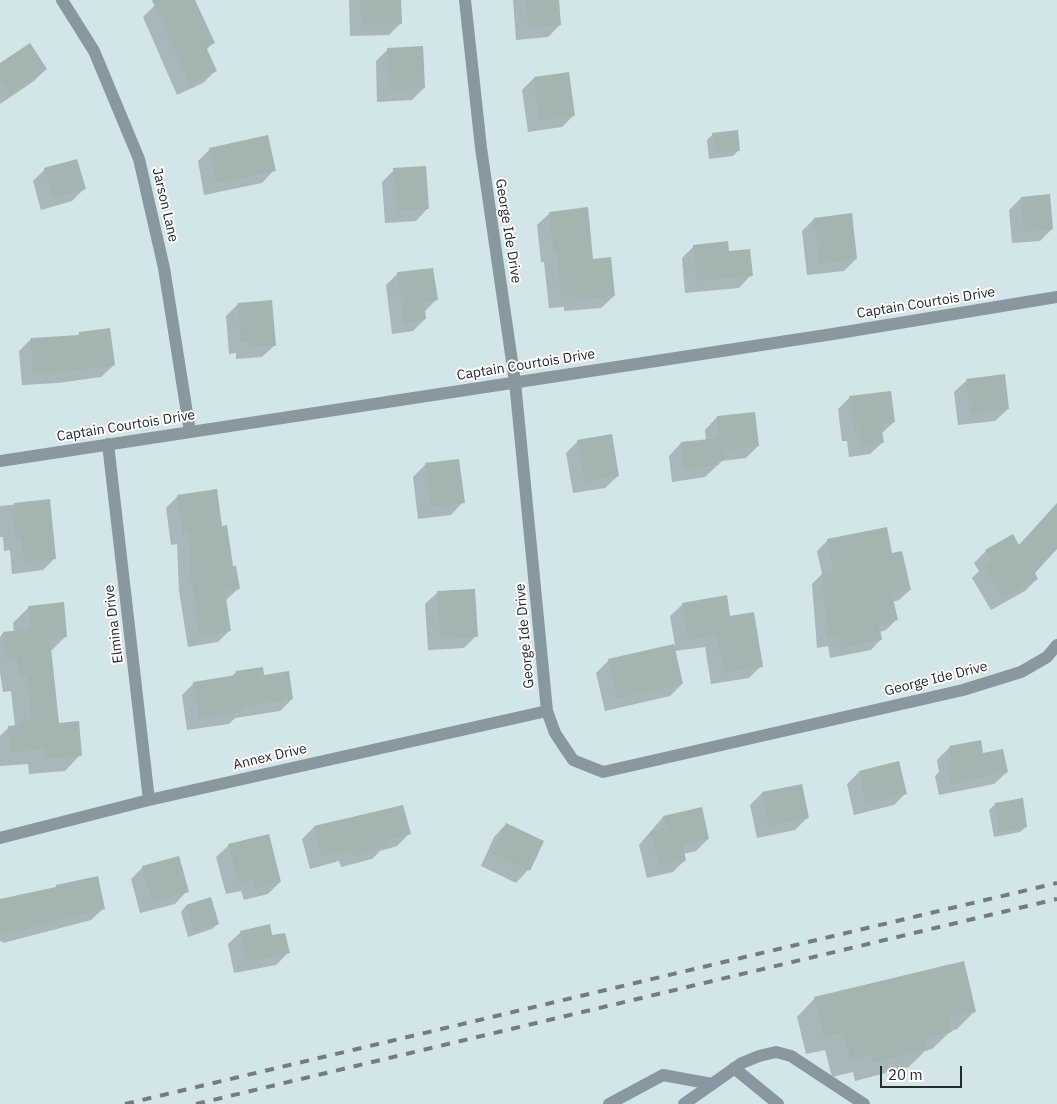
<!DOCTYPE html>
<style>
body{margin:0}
#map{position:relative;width:1057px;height:1104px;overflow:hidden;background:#d2e5e8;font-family:"IBM Plex Sans",sans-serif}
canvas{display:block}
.scale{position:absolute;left:880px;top:1066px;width:82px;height:22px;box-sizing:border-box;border:2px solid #252c2d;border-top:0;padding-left:6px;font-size:15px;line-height:18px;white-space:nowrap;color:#252c2d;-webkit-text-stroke:4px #fff;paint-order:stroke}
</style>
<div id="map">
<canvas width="1057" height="1104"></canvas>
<div class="scale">20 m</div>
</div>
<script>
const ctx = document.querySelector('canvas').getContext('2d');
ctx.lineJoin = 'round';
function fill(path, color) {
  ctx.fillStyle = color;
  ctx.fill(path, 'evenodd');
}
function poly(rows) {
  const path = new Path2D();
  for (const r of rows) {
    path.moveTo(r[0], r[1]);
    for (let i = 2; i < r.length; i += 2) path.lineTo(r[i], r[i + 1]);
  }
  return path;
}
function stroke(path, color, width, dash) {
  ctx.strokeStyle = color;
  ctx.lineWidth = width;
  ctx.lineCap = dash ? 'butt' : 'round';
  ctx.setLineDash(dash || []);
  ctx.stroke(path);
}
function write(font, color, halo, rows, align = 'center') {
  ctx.font = font + ' "IBM Plex Sans",sans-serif';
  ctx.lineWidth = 4;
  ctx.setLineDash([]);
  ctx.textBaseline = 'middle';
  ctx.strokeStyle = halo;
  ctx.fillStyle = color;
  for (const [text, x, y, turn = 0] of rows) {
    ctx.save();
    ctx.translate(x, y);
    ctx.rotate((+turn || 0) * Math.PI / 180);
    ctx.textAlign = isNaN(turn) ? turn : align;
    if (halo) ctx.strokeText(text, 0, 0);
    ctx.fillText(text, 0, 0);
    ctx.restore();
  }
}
fill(poly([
 [167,0,194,0,213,43,206,50,215,71,203,83,177,95,143,17,155,5],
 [349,0,400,0,401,23,389,35,350,36],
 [513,0,557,0,560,25,548,37,516,40],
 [388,49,424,88,412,100,377,102,376,61],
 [0,65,46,69,34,81,0,104],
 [534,78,574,115,562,127,528,132,522,90],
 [713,134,739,150,733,156,709,159,707,140],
 [210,149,274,170,262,183,204,195,198,161],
 [45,169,84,189,72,201,41,210,33,181],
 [394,170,428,208,416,221,385,223,382,182],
 [1021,198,1052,229,1040,241,1012,243,1009,210],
 [550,213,592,260,614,296,601,308,564,311,564,307,549,308,544,262,541,262,537,225],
 [814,219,856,259,844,271,807,275,802,231],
 [694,246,728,252,751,275,739,288,685,293,682,258],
 [398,273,436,300,424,312,425,319,413,331,392,334,386,285],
 [238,304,275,345,262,357,236,359,236,353,229,354,226,316],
 [80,333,114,365,101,377,58,383,22,385,19,351,31,339,77,336],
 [967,380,1008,409,995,421,958,425,954,392],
 [850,397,894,422,881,434,883,442,870,454,849,457,847,441,842,441,838,409],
 [717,417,758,446,746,458,722,461,705,477,672,482,669,456,681,443,706,440,705,430],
 [578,441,618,476,605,488,573,493,566,453],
 [425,465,463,502,451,515,418,519,413,477],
 [178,496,221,527,238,589,225,601,230,630,218,642,188,647,179,591,177,544,171,545,166,508],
 [49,501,55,558,43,570,12,574,10,550,4,551,3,537,0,537,0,506],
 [1057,517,1057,547,1034,573,1037,579,1025,591,991,610,972,578,979,571,974,563,986,551,1018,546],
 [828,540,891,554,910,590,899,600,892,602,896,620,886,630,880,632,881,639,871,650,830,658,828,646,817,648,812,584,822,574,817,551],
 [438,592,476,636,464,648,428,650,425,604],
 [683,604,729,617,761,666,749,678,711,684,705,647,674,651,682,684,670,696,605,711,596,673,609,660,675,645,670,616],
 [29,607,66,636,50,652,57,724,80,755,65,771,29,774,28,764,0,766,0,736,9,727,15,727,11,691,3,692,0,672,0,637,3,633,14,632,13,623],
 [236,672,263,677,292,699,280,711,235,718,229,724,187,730,182,695,194,683,231,677],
 [980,741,982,754,1007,772,994,784,939,795,935,776,939,772,937,760,949,748],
 [859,772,906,793,894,805,854,815,847,784],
 [801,785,807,818,795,830,757,838,750,805,762,793],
 [1022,800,1026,827,1020,832,994,837,989,810,995,804],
 [663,817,708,839,696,851,683,854,685,860,673,872,647,878,639,845],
 [506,824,542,841,528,870,516,883,481,866,494,837],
 [314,827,409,834,397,846,380,851,372,859,341,867,339,861,310,869,302,839],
 [229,845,280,882,268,894,244,900,241,891,226,894,216,857],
 [143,867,187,891,175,904,140,913,131,879],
 [57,886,104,908,91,920,3,943,2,941,0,942,0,900,54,889],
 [186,906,218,924,212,929,188,937,181,912],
 [241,932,271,937,288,953,276,965,234,973,228,944],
 [815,998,975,1011,957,1029,951,1031,932,1049,925,1051,909,1067,855,1081,853,1072,832,1077,825,1050,806,1054,797,1017]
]), '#0003');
fill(poly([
 [152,0,195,0,215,43,206,47,217,71,190,84],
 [360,0,401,0,402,24,361,25],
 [526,0,559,0,561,25,528,28],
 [30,43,47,69,10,95,0,80,0,63],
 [423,46,425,88,389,90,387,48],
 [569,72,575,116,539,120,534,77],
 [738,130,740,151,715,153,712,133],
 [268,135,276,171,216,183,209,148],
 [77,159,86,189,53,198,44,168],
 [426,166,429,209,397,211,393,168],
 [1050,194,1053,229,1024,232,1021,197],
 [588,207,593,259,611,257,615,296,576,300,575,296,561,297,556,250,553,251,549,212],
 [852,213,857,259,819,264,814,218],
 [728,241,729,251,750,249,753,276,697,281,693,245],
 [433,268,438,300,424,302,426,319,404,323,397,272],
 [272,300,276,346,248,347,248,342,241,342,238,303],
 [110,328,115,365,71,371,33,373,31,338,79,335,79,332],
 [1005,374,1009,409,970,414,966,379],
 [891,391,895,422,881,424,884,443,861,446,859,429,854,430,849,396],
 [755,412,759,446,724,451,725,460,718,461,719,465,684,470,681,442,719,438,717,416],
 [612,434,619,476,585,482,577,440],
 [459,459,465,503,430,507,425,463],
 [217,489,222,526,227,525,233,566,236,566,240,589,225,591,231,631,199,636,191,579,188,533,183,534,177,495],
 [50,499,56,559,24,562,21,538,16,539,12,509,15,508,14,503],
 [1057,503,1057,549,1035,573,1038,579,1003,599,983,565,991,560,985,550,1013,534,1019,545],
 [887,527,892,553,902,551,911,590,892,594,898,620,879,624,882,640,840,648,838,636,827,638,822,573,834,572,827,539],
 [475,589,478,637,440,639,437,591],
 [727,595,730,616,754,612,763,667,723,673,717,635,688,640,682,603],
 [64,602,67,637,50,639,59,723,79,721,82,756,45,759,44,749,10,752,8,726,21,725,21,721,31,720,27,676,18,677,16,657,5,658,3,632,31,629,28,606],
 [674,644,683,684,617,699,608,659],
 [263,667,264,675,289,671,293,699,241,707,242,712,199,718,193,682,236,675,236,671],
 [981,740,983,753,1003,749,1008,772,951,784,947,762,952,762,949,746],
 [899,761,907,794,866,803,859,771],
 [802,784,809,818,769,826,762,792],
 [1023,798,1027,827,999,832,995,803],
 [403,805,411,834,385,841,386,847,353,856,351,850,322,857,314,826],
 [702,807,709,839,683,845,686,861,659,866,651,832,666,828,663,816],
 [506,823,544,841,530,871,492,853],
 [269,834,281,882,256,889,253,879,238,883,228,844],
 [179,856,189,892,152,902,142,866],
 [98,876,105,909,15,932,14,930,0,933,0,899,56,887,56,885],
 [211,897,219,924,194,932,186,905],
 [270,924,272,935,285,933,290,953,246,962,240,931],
 [964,961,976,1012,949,1018,952,1032,925,1038,928,1050,873,1063,871,1055,850,1060,843,1032,824,1037,814,997]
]), '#a2b5b0');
stroke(poly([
 [734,1068,778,1104],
 [609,1104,663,1075,712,1084]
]), '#8898a1', 12);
stroke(poly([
 [62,0,94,51,139,159,164,268,190,432],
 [465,0,481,148,515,382,547,711,555,733,573,760,603,772,963,690,1021,672,1047,657,1057,645],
 [108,444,149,800],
 [0,461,833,334,1057,297],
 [0,838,149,800,547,711],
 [684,1104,742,1063,759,1056,776,1052,791,1056,864,1104]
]), '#8898a1', 12);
stroke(poly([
 [125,1104,1057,883],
 [196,1104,1057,899]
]), '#717e7f', 4, [9, 9]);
write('14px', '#252c2d', '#fff', [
 ["Jarson Lane",165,205,77],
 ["George Ide Drive",508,231,81],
 ["Captain Courtois Drive",926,303,-9],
 ["Captain Courtois Drive",526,365,-9],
 ["Captain Courtois Drive",126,426,-9],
 ["Elmina Drive",114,624,-97],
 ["George Ide Drive",525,636,-95],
 ["George Ide Drive",936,679,-14],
 ["Annex Drive",270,757,-13]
]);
</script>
